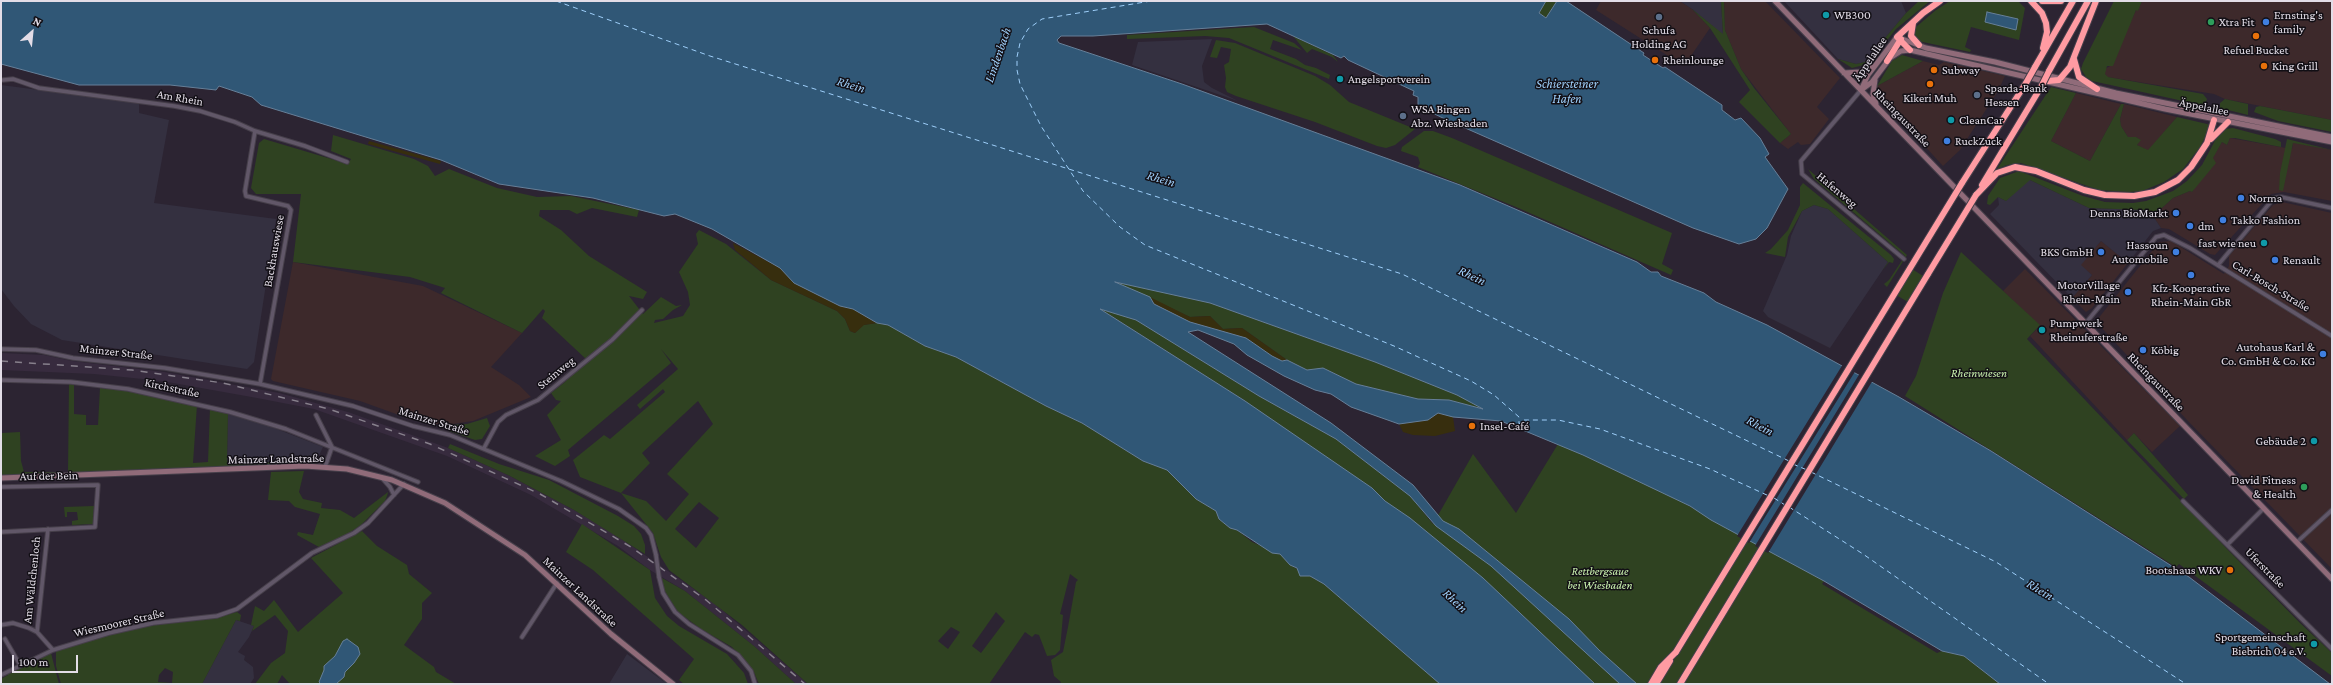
<!DOCTYPE html>
<meta charset="utf-8">
<style>
body{margin:0}
#map{position:relative;width:2333px;height:685px;overflow:hidden;background:#2c2432;font-family:"Crimson Pro",serif}
canvas{display:block}
.frame{position:absolute;inset:0;border:2px solid #e3dde7;pointer-events:none}
.north{position:absolute;left:12px;top:12px;width:40px;height:40px;-webkit-text-stroke:3px #120f15;paint-order:stroke;rotate:27deg;font-size:11px;font-weight:700;line-height:16px;text-align:center;color:#e3dde7}
.north::after{content:'';display:block;margin:auto;width:14px;height:18px;background:#e3dde7;clip-path:polygon(50% 0,100% 100%,50% 72%,0 100%)}
.scale{position:absolute;left:12px;top:655px;width:66px;height:18px;box-sizing:border-box;border:2px solid #e3dde7;border-top:0;padding-left:5px;font-size:12px;line-height:14px;white-space:nowrap;color:#e3dde7;-webkit-text-stroke:3px #120f15;paint-order:stroke}
</style>
<div id="map">
<canvas width="2333" height="685"></canvas>
<div class="frame"></div>
<div class="north">N</div>
<div class="scale">100 m</div>
</div>
<script>
const ctx = document.querySelector('canvas').getContext('2d');
ctx.lineJoin = 'round';
function fill(path, color) {
  ctx.fillStyle = color;
  ctx.fill(path, 'evenodd');
}
function poly(rows) {
  const path = new Path2D();
  for (const r of rows) {
    path.moveTo(r[0], r[1]);
    for (let i = 2; i < r.length; i += 2) path.lineTo(r[i], r[i + 1]);
  }
  return path;
}
function stroke(path, color, width, dash) {
  ctx.strokeStyle = color;
  ctx.lineWidth = width;
  ctx.lineCap = dash ? 'butt' : 'round';
  ctx.setLineDash(dash || []);
  ctx.stroke(path);
}
function write(font, color, halo, rows, align = 'center') {
  ctx.font = font + ' "Crimson Pro",serif';
  ctx.lineWidth = 3;
  ctx.setLineDash([]);
  ctx.textBaseline = 'middle';
  ctx.strokeStyle = halo;
  ctx.fillStyle = color;
  for (const [text, x, y, turn = 0] of rows) {
    ctx.save();
    ctx.translate(x, y);
    ctx.rotate((+turn || 0) * Math.PI / 180);
    ctx.textAlign = isNaN(turn) ? turn : align;
    if (halo) ctx.strokeText(text, 0, 0);
    ctx.fillText(text, 0, 0);
    ctx.restore();
  }
}
fill(poly([
 [1601,1,1680,1,1692,9,1710,28,1684,66,1596,10],
 [1724,1,1765,1,1840,78,1817,107,1829,119,1810,144,1801,145,1798,142,1788,149,1780,143,1791,134,1741,69,1725,30],
 [2142,1,2332,1,2332,120,2225,99,2214,94,2107,77,2105,74,2105,69,2110,66,2136,10,2138,10],
 [1923,61,1939,65,1944,62,2005,76,1998,91,1960,150,1943,166,1877,94,1877,86],
 [2076,93,2121,104,2090,161,2051,141],
 [2124,104,2177,117,2148,151,2137,145,2140,140,2136,137,2128,137,2121,126,2120,119],
 [2230,138,2292,149,2293,142,2332,150,2332,201,2284,192,2271,194,2215,255,2210,254,2169,229,2161,228,2153,216,2173,198,2190,191,2192,192,2222,142,2227,145],
 [2282,202,2332,213,2332,569,2187,420,2099,325,2097,320,2159,242,2171,241,2224,274,2229,266,2229,256,2273,205],
 [2101,241,2128,263,2092,308,2086,312,2072,298,2092,275,2080,265],
 [293,262,423,286,522,333,491,367,519,385,531,397,473,421,452,424,432,424,410,419,360,401,273,381,271,379],
 [2025,269,2180,426,2152,452,2134,433,2127,440,2030,336,2040,326,2003,291]
]), '#3d292b');
fill(poly([
 [1680,1,1721,1,1723,35,1692,9],
 [1784,1,1901,1,1906,13,1865,62,1856,64,1838,59],
 [1212,39,1202,66,1204,82,1212,88,1238,101,1132,65,1138,42],
 [1,85,139,103,139,113,169,120,154,203,276,219,254,362,247,369,62,340,31,324,14,306,1,289],
 [2026,180,2030,180,2089,208,2144,210,2153,216,2161,228,2153,231,2128,263,2101,241,2081,265,2092,275,2072,298,1990,214,1999,205,1998,197,2006,201],
 [1814,205,1828,209,1888,262,1830,348,1768,317,1763,311,1787,255,1791,236,1802,211],
 [228,414,269,426,323,447,317,460,257,463,246,458,245,463,227,461],
 [236,620,254,626,249,637,238,652,245,656,244,660,253,667,254,678,250,684,202,684],
 [627,654,667,684,609,684]
]), '#343040');
fill(poly([
 [1,353,44,355,72,361,164,372,279,393,348,412,448,448,510,476,574,510,619,537,714,603,808,684,796,684,754,646,685,591,650,570,618,546,531,495,447,456,314,409,257,398,162,381,94,374,1,370]
]), '#372b3e');
fill(poly([
 [1546,1,1557,1,1546,18,1539,13],
 [1721,1,1724,1,1725,30,1741,69,1754,88,1791,134,1780,143,1739,102,1750,90,1710,28,1692,9,1723,34],
 [1919,1,1930,1,1896,29,1868,64,1852,68,1838,59,1856,64,1865,62,1906,13],
 [1950,1,2018,1,2025,8,2019,40,1971,27,1965,47,1971,50,1970,52,1918,41,1914,35,1916,27,1936,10],
 [2114,1,2142,1,2138,11,2136,10,2113,66,2107,66,2105,74,2108,77,2203,94,2207,99,2205,105,2201,105,2115,86,2092,81,2086,77,2081,69,2083,63],
 [1254,27,1294,43,1302,50,1273,40,1270,49,1296,59,1305,65,1316,68,1330,75,1329,79,1229,38,1205,36,1127,39,1127,35],
 [1293,36,1333,55,1338,62,1332,57,1312,49,1307,53],
 [1216,40,1235,43,1315,76,1330,85,1349,102,1415,129,1395,145,1386,148,1377,146,1315,122,1236,96,1227,92,1225,87,1226,78,1224,65,1229,62,1231,49,1221,47,1217,58,1210,57],
 [1902,55,1923,61,1877,86,1892,61],
 [2051,87,2076,93,2051,141,2090,161,2121,104,2124,104,2120,119,2121,126,2128,137,2136,137,2141,140,2137,145,2148,150,2177,117,2207,124,2209,125,2209,129,2200,147,2183,169,2164,182,2142,191,2128,192,2099,190,2021,163,2007,165,1997,169],
 [2225,99,2248,104,2248,115,2220,108,2220,103],
 [2260,106,2332,120,2332,132,2278,121,2254,112,2256,107],
 [2233,128,2275,139,2281,142,2281,147,2235,138,2230,138,2227,145,2222,142,2213,158,2216,163,2192,192,2190,191,2173,198,2153,216,2144,210,2089,208,2030,180,2006,201,1998,197,1990,205,1987,204,1988,196,2000,178,2019,171,2083,196,2105,202,2133,203,2146,201,2173,191,2187,181,2202,165,2218,135,2225,129],
 [1424,131,1433,131,1452,138,1672,233,1662,264,1673,270,1671,275,1516,207,1418,167,1420,163,1418,157,1401,151,1402,147],
 [333,135,414,159,428,166,435,176,449,169,497,188,537,197,571,196,639,210,637,217,592,208,577,214,569,210,540,210,539,216,561,230,589,256,647,292,643,299,629,296,643,314,661,297,676,306,682,305,673,310,663,319,655,320,654,323,683,316,690,305,688,292,679,272,698,244,696,234,699,230,726,244,771,280,837,311,845,319,850,331,855,333,863,325,877,323,888,325,925,346,956,357,1046,406,1082,423,1143,461,1167,470,1196,499,1216,511,1219,519,1230,528,1237,530,1252,542,1280,554,1290,565,1324,584,1440,684,1060,684,1061,682,1054,676,1051,660,1063,652,1068,627,1076,582,1078,580,1070,574,1060,614,1063,615,1060,650,1055,655,1047,656,1039,635,1035,634,1032,637,1025,632,989,684,808,684,742,625,669,570,661,557,653,533,621,493,580,477,573,460,604,435,610,439,665,392,663,389,640,409,637,405,678,369,661,349,671,363,568,450,570,456,555,466,535,456,561,440,547,415,561,401,556,400,551,393,565,382,586,359,542,318,545,311,543,309,522,333,441,293,445,288,410,277,293,262,301,194,256,194,251,188,259,143,264,139,348,164,351,159,331,151],
 [698,401,713,424,667,474,689,494,666,521,646,501,621,493,650,463,642,453],
 [699,502,719,518,696,548,675,529],
 [996,612,1005,621,981,653,972,646],
 [951,627,960,632,948,649,938,641],
 [2287,139,2332,150,2293,143,2283,191,2279,190,2280,173],
 [1808,169,1907,255,1887,287,1884,284,1889,280,1905,256,1814,179],
 [1803,183,1891,255,1894,259,1893,263,1889,262,1882,271,1888,262,1828,209,1814,205,1802,211,1788,237,1785,257,1765,253,1771,249,1788,230,1800,205,1800,187],
 [1961,252,2040,325,2027,339,2226,548,2300,623,2332,653,2332,676,2179,564,2176,567,1905,396,1916,376,1943,293],
 [1907,266,1928,279,1913,305,1891,292],
 [1113,281,1210,303,1375,362,1457,395,1483,409,1449,400,1418,399,1356,384,1323,368,1307,370,1287,360,1242,328,1223,329,1210,316,1190,317],
 [1099,308,1136,320,1259,396,1336,439,1410,496,1433,524,1473,454,1516,513,1558,444,1655,487,1824,581,1822,584,1937,653,1942,651,1964,656,2000,684,1519,684,1245,401],
 [69,383,74,384,74,414,86,415,86,425,98,425,100,388,129,391,197,405,193,463,208,462,210,408,228,414,227,461,245,463,246,458,257,459,257,463,317,460,317,464,1,476,1,420,2,433,20,432,21,461,24,472,68,472],
 [487,418,490,426,482,439,475,440,449,431,451,425,467,424],
 [2134,433,2188,495,2184,499,2127,440],
 [450,444,499,464,549,480,618,516,634,526,641,534,645,545,645,554,574,510,510,476,448,448],
 [304,471,299,492,303,499,322,503,321,508,340,510,354,518,388,492,387,496,385,501,361,525,346,535,319,547,297,535,298,532,313,535,320,514,295,507,289,501,268,500,271,472],
 [94,506,93,524,72,525,72,521,78,520,77,512,67,512,67,517,65,517,64,507],
 [582,524,650,570,655,598,667,616,679,626,727,654,744,673,748,684,684,684,679,680,694,659,593,570,566,552],
 [362,531,377,546,407,565,409,574,432,593,422,603,422,619,404,645,434,667,436,672,456,684,290,684,282,675,277,684,255,684,271,663,285,653,288,631,275,615,252,631,254,626,251,625,255,606,264,611,274,600,298,632,343,593,311,558],
 [662,578,685,591,754,646,796,684,759,684,753,670,732,647,701,629,678,612,664,590],
 [237,612,241,615,240,621,236,620,202,684,61,684,56,666,56,651,113,633,147,626,214,618],
 [165,668,173,672,172,683,158,682,159,675],
 [51,653,59,684,1,684,1,679,8,675,8,673]
]), '#2f4221');
fill(poly([
 [369,141,441,161,440,164,368,144],
 [733,243,780,268,794,283,840,306,853,309,877,323,864,325,855,333,850,331,845,319,837,311,771,280,735,250],
 [1150,297,1190,317,1210,316,1223,329,1242,328,1287,360,1282,361,1272,356,1246,338,1190,322,1154,304],
 [1438,413,1453,417,1455,431,1435,436,1413,435,1403,432,1399,424,1428,420]
]), '#372e0e');
const water = poly([
 [1,1,1546,1,1539,13,1546,18,1557,1,1566,1,1644,53,1643,55,1663,68,1665,67,1722,105,1722,110,1735,120,1741,118,1760,138,1769,154,1765,157,1788,189,1767,228,1756,239,1739,244,1693,228,1447,120,1418,106,1418,97,1413,95,1414,91,1348,60,1344,56,1341,58,1267,24,1093,36,1061,36,1057,40,1059,43,1182,84,1460,185,1637,262,1651,272,1658,272,1661,276,1704,293,1716,302,1767,325,1899,397,1991,451,2189,577,2330,684,2000,684,1964,656,1942,651,1824,581,1711,520,1690,506,1583,455,1501,421,1453,417,1438,413,1428,420,1399,424,1351,407,1331,394,1315,390,1284,376,1247,355,1234,344,1198,330,1188,332,1331,423,1413,485,1443,521,1459,529,1569,619,1600,651,1637,684,1620,684,1491,566,1436,526,1410,496,1336,439,1259,396,1136,320,1100,309,1245,401,1372,488,1385,501,1410,518,1483,578,1595,684,1440,684,1324,584,1310,576,1300,576,1297,568,1290,565,1280,554,1272,553,1237,530,1230,528,1219,519,1216,511,1196,499,1167,470,1143,461,1082,423,1046,406,956,357,925,346,888,325,877,323,853,309,840,306,794,283,780,268,712,229,675,214,664,216,593,198,499,184,441,160,261,105,252,97,219,86,216,90,170,85,79,85,1,64,1,1],
 [1115,282,1210,303,1375,362,1457,395,1483,409,1449,400,1418,399,1356,384,1323,368,1307,370,1287,360,1282,361,1272,356,1246,338,1190,322,1154,304,1150,297,1115,282],
 [1987,12,2018,19,2016,30,1985,22,1987,12],
 [347,639,358,647,360,654,354,663,345,672,344,677,336,684,321,684,319,682,324,670,324,666,335,656,343,641,347,639]
]);
fill(water, '#305776');
stroke(water, '#667f98', 1);
fill(poly([
 [1843,364,1856,370,1749,543,1737,536],
 [1860,373,1873,380,1768,553,1755,546]
]), '#2c2432');
stroke(poly([
 [556,1,710,56,1402,274,1789,461],
 [1151,1,1042,19,1028,29,1020,43,1017,57,1017,70,1020,84,1041,126,1083,191,1120,227,1145,245,1394,346,1471,381,1494,395,1519,417,1519,424,1524,420,1558,420,1600,429,1710,469,1769,496],
 [1793,464,1807,470],
 [1811,472,1996,562,2186,684],
 [1774,498,1785,505],
 [1789,507,1863,554,2049,684]
]), '#9ecffa', 1, [5, 4]);
const street = poly([
 [3,80,13,79,39,88,174,106,200,111,235,122,255,131,305,146,347,162],
 [1861,90,1801,161,1802,174,1904,259],
 [255,131,245,191,246,196,288,206,291,210,260,384],
 [2218,265,2274,198,2281,197,2332,208],
 [2085,324,2156,237,2164,235,2190,248,2332,336],
 [1,349,36,350,73,358,165,368,260,384,353,406,413,426,450,435,561,481,619,509,646,528,651,535,656,555],
 [1,380,71,382,128,389,230,412,286,429,418,482],
 [316,415,332,447,325,467],
 [484,448,498,422,506,415,538,400,612,340,642,310],
 [382,478,390,487,394,495],
 [1,487,98,485,95,527,1,532],
 [2183,501,2332,649],
 [2297,542,2332,510],
 [2228,544,2264,508],
 [659,577,663,593,675,612,689,624,738,655,751,671,755,684],
 [1,625,13,623,29,628,37,632,53,650],
 [37,632,48,529],
 [522,637,557,583],
 [5,639,20,665],
 [1,675,53,650,109,633,153,623,217,616,237,609,312,553,354,533,368,523,404,484]
]);
const secondary = poly([
 [1775,1,2332,579],
 [1844,73,1861,72,1872,67],
 [1875,80,1873,94,1876,104],
 [1861,90,1868,75,1897,37,1926,48,1995,62,2116,93,2332,137],
 [1861,90,1872,82,1890,58,1901,51,1910,50,2165,109,2332,142],
 [1,478,305,466,347,469,392,480,445,503,525,555,611,634,673,684]
]);
const highway = poly([
 [2031,1,2042,13,2046,23,2047,32,2043,48],
 [2042,1,2061,1],
 [1913,23,1911,36,1919,45],
 [1910,50,1897,37,1923,13,1940,1],
 [2074,59,2079,77,2097,89],
 [1887,61,1901,39],
 [2035,67,2073,1],
 [2049,71,2088,1],
 [2048,81,2059,80,2070,67,2096,1],
 [2211,139,2228,122],
 [1962,183,2026,83],
 [1982,185,2041,87],
 [1976,195,1997,173,2015,167,2036,171,2084,190,2105,195,2134,196,2155,192,2178,180,2191,167,2207,143,2214,120],
 [1651,684,1661,667,1676,652],
 [1656,684,1670,661],
 [1680,684,1928,274]
]);
stroke(street, '#463f4a', 5.5);
stroke(secondary, '#463f4a', 7);
stroke(highway, '#463f4a', 8);
stroke(street, '#615768', 3.5);
stroke(secondary, '#906b79', 5);
stroke(highway, '#ff9ba2', 6);
stroke(poly([
 [1,361,132,370,223,383,329,409,430,444,540,494,631,547,706,600,805,684]
]), '#87808c', 1.5, [7, 7]);
const streetBridge = poly([
 [656,555,659,577]
]);
const highwayBridge = poly([
 [2026,83,2035,67],
 [2041,87,2049,71],
 [1928,274,1976,195],
 [1676,652,1962,183]
]);
stroke(streetBridge, '#463f4a', 5.5, []);
stroke(highwayBridge, '#463f4a', 8, []);
stroke(streetBridge, '#615768', 3.5);
stroke(highwayBridge, '#ff9ba2', 6);
for (const [x, y, r, color] of [
 [1826,15,4,"#0f9aa8"],
 [1659,17,4,"#5c6f8a"],
 [2211,22,4,"#2e9e5b"],
 [2266,22,4,"#3f7fe0"],
 [2256,36,4,"#e8710a"],
 [1655,60,4,"#e8710a"],
 [2264,66,4,"#e8710a"],
 [1934,70,4,"#e8710a"],
 [1340,79,4,"#0f9aa8"],
 [1930,84,4,"#e8710a"],
 [1977,95,4,"#5c6f8a"],
 [1403,116,4,"#5c6f8a"],
 [1951,120,4,"#0f9aa8"],
 [1947,141,4,"#3f7fe0"],
 [2241,198,4,"#3f7fe0"],
 [2176,213,4,"#3f7fe0"],
 [2223,220,4,"#3f7fe0"],
 [2190,226,4,"#3f7fe0"],
 [2264,243,4,"#0f9aa8"],
 [2101,252,4,"#3f7fe0"],
 [2176,252,4,"#3f7fe0"],
 [2275,260,4,"#3f7fe0"],
 [2191,275,4,"#3f7fe0"],
 [2128,292,4,"#3f7fe0"],
 [2042,330,4,"#0f9aa8"],
 [2143,350,4,"#3f7fe0"],
 [2323,354,4,"#3f7fe0"],
 [1472,426,4,"#e8710a"],
 [2314,441,4,"#0f9aa8"],
 [2304,487,4,"#2e9e5b"],
 [2230,570,4,"#e8710a"],
 [2314,644,4,"#0f9aa8"]
]) {
  const dot = new Path2D();
  dot.arc(x, y, r, 0, 2 * Math.PI);
  ctx.fillStyle = color;
  ctx.fill(dot);
  stroke(dot, '#120f15', 1.5);
}
write('12px', '#e3dde7', '#120f15', [
 ["WB300",1834,15],
 ["Ernsting's",2274,15],
 ["family",2274,29],
 ["Xtra Fit",2219,22],
 ["Schufa",1659,30,"center"],
 ["Holding AG",1659,44,"center"],
 ["Refuel Bucket",2256,50,"center"],
 ["Rheinlounge",1663,60],
 ["King Grill",2272,66],
 ["Subway",1942,70],
 ["Angelsportverein",1348,79],
 ["Sparda-Bank",1985,88],
 ["Hessen",1985,102],
 ["Kikeri Muh",1930,98,"center"],
 ["WSA Bingen",1411,109],
 ["Abz. Wiesbaden",1411,123],
 ["CleanCar",1959,120],
 ["RuckZuck",1955,141],
 ["Norma",2249,198],
 ["Denns BioMarkt",2168,213,"right"],
 ["Takko Fashion",2231,220],
 ["dm",2198,226],
 ["fast wie neu",2256,243,"right"],
 ["Hassoun",2168,245,"right"],
 ["Automobile",2168,259,"right"],
 ["BKS GmbH",2093,252,"right"],
 ["Renault",2283,260],
 ["MotorVillage",2120,285,"right"],
 ["Rhein-Main",2120,299,"right"],
 ["Kfz-Kooperative",2191,288,"center"],
 ["Rhein-Main GbR",2191,302,"center"],
 ["Pumpwerk",2050,323],
 ["Rheinuferstraße",2050,337],
 ["Autohaus Karl &",2315,347,"right"],
 ["Co. GmbH & Co. KG",2315,361,"right"],
 ["Köbig",2151,350],
 ["Insel-Café",1480,426],
 ["Gebäude 2",2306,441,"right"],
 ["David Fitness",2296,480,"right"],
 ["& Health",2296,494,"right"],
 ["Bootshaus WKV",2222,570,"right"],
 ["Sportgemeinschaft",2306,637,"right"],
 ["Biebrich 04 e.V.",2306,651,"right"]
], 'left');
write('12px', '#e3dde7', '#120f15', [
 ["Äppelallee",1870,59,-56],
 ["Am Rhein",180,98,10],
 ["Äppelallee",2204,107,11],
 ["Rheingaustraße",1902,118,46],
 ["Hafenweg",1837,190,40],
 ["Backhauswiese",274,251,-80],
 ["Carl-Bosch-Straße",2271,286,31],
 ["Mainzer Straße",116,352,6],
 ["Steinweg",556,373,-39],
 ["Rheingaustraße",2156,382,46],
 ["Kirchstraße",172,388,12],
 ["Mainzer Straße",434,421,17],
 ["Mainzer Landstraße",276,459,-1],
 ["Auf der Bein",49,476,-1],
 ["Uferstraße",2265,568,45],
 ["Am Wäldchenloch",32,580,-84],
 ["Mainzer Landstraße",580,592,43],
 ["Wiesmoorer Straße",119,623,-13]
]);
write('italic 12px', '#caf2af', '#120f15', [
 ["Rheinwiesen",1979,373],
 ["Rettbergsaue",1600,571],
 ["bei Wiesbaden",1600,585]
]);
write('italic 13px', '#9ecffa', '#120f15', [
 ["Lindenbach",998,55,-71],
 ["Schiersteiner",1567,84],
 ["Hafen",1567,99],
 ["Rhein",851,85,17],
 ["Rhein",1161,179,17],
 ["Rhein",1472,276,25],
 ["Rhein",1760,426,28],
 ["Rhein",2040,590,31],
 ["Rhein",1455,601,43]
]);
</script>
